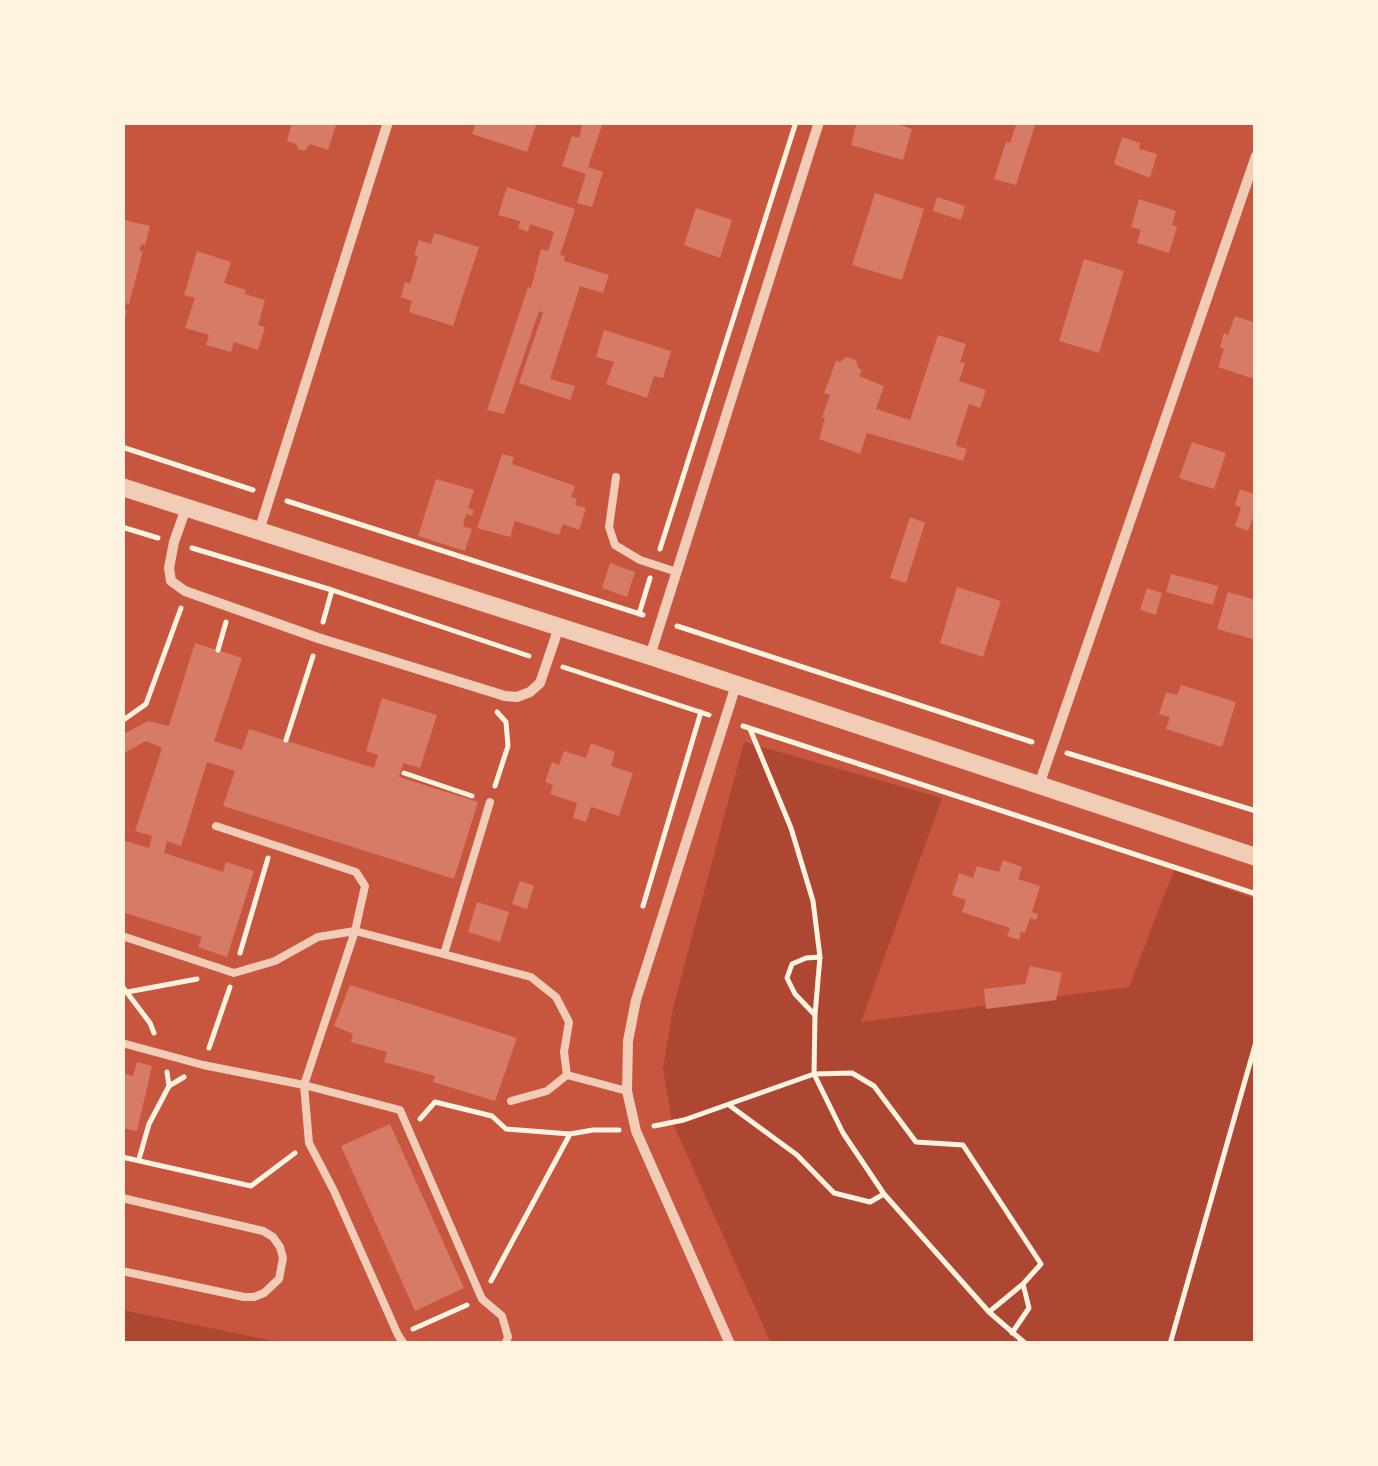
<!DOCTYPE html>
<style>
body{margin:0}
#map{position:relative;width:1378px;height:1466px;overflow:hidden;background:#c8553d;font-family:Poppins,sans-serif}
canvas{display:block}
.frame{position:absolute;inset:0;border:125px solid #fff3e0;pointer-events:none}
</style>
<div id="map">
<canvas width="1378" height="1466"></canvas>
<div class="frame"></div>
</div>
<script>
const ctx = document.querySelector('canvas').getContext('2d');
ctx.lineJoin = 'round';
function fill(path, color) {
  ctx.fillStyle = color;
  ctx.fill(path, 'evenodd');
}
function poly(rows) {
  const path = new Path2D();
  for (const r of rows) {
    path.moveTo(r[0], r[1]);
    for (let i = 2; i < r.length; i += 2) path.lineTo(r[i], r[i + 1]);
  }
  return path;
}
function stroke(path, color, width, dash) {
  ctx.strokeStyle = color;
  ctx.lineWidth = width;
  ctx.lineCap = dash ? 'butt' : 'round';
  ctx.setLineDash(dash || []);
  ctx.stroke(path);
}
fill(poly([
 [744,742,942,798,861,1022,1129,987,1174,870,1255,899,1255,1343,771,1343,672,1121,663,1069,673,1008],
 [122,1310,284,1343,285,1343,123,1343]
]), '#ae4732');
fill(poly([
 [292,122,337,122,328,150,310,144,305,151,298,149,296,144,287,141],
 [476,122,537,122,527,152,472,134],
 [583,122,603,122,588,167,603,172,592,207,577,203,586,174,562,166,572,136,579,138],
 [857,122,891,122,912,129,903,160,851,145],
 [1017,122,1036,122,1016,185,994,179,1006,142,1010,143],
 [1122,137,1140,143,1139,149,1157,154,1150,178,1114,164],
 [507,187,575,209,560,255,565,256,564,261,609,275,603,293,580,286,550,379,575,386,570,400,519,383,543,313,539,311,504,414,487,410,528,287,531,288,541,249,548,251,554,232,530,224,528,232,518,228,520,221,498,215],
 [875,193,924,209,902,280,852,265],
 [937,197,965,206,961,220,933,211],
 [1139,199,1176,211,1172,225,1177,227,1169,253,1137,243,1141,230,1131,227],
 [696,208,732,220,720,258,684,245],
 [125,220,150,226,145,245,142,244,139,250,143,251,129,304,126,303,124,309,127,310,124,323,122,230],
 [434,233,479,247,453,326,409,312,412,301,401,297,405,282,410,284,418,256,414,255,419,240,431,244],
 [197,251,231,262,224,283,246,290,245,294,265,300,258,325,265,327,258,350,234,342,231,352,206,345,209,335,185,328,195,298,184,295],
 [1084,259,1124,271,1099,353,1059,341],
 [1235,316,1256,323,1254,379,1218,367,1224,349,1220,347,1224,333,1228,335],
 [604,330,671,351,663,378,654,376,647,398,606,384,614,362,596,357],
 [938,335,966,344,960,362,965,363,959,381,986,390,980,408,969,404,956,444,957,446,967,449,963,461,867,433,860,454,819,439,825,418,822,417,830,395,824,393,836,361,840,362,846,357,856,360,858,368,862,370,859,376,884,386,876,409,910,420],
 [1192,442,1226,453,1214,489,1179,478],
 [502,454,514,457,512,464,575,486,571,497,577,499,575,505,586,508,579,530,563,524,559,535,515,521,510,537,477,528],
 [436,479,474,490,468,508,474,510,472,516,466,514,463,526,472,529,465,551,418,536],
 [1240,489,1256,495,1256,509,1248,531,1235,526,1241,508,1235,505],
 [910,517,925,523,906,583,890,578],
 [610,563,635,572,627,597,602,588],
 [1171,574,1218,586,1213,605,1166,592],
 [957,587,1001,601,983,657,940,643],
 [1147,588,1162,593,1156,615,1140,610],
 [1228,592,1256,600,1256,640,1217,629],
 [195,643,242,658,214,741,242,750,249,729,374,768,378,755,366,751,382,698,437,715,420,768,403,763,399,777,478,802,454,879,223,806,235,771,207,762,181,846,167,841,164,853,223,872,226,862,254,871,227,957,198,947,202,937,122,912,122,840,149,848,152,836,135,831,162,748,146,741,122,754,122,735,148,721,169,726],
 [1181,685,1236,702,1222,747,1166,729,1170,717,1159,714,1166,692,1177,695],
 [591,743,615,752,611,766,633,773,619,816,591,807,586,822,573,818,577,803,550,794,553,785,545,782,552,762,559,765,564,751,586,758],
 [1003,860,1022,867,1018,879,1040,886,1032,912,1038,914,1036,920,1030,918,1025,933,1021,932,1019,940,1007,936,1010,928,962,912,966,900,952,895,959,873,973,878,977,866,999,872],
 [520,881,534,886,527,909,512,904],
 [477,902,509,912,500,942,468,932],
 [1030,966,1062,973,1056,1000,986,1009,984,989,1025,984],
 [350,985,517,1038,495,1101,433,1082,435,1076,384,1062,387,1052,351,1042,353,1034,334,1026],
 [137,1062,152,1066,137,1131,122,1128,122,1073,133,1076],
 [390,1124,464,1288,415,1311,341,1146]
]), '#d67c66');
stroke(poly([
 [122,447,253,490],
 [287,501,643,615],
 [122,527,158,538],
 [192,548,332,590,323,622],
 [660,549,796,122],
 [332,590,529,656],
 [639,614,650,578],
 [677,626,1032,742],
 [218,650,226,622],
 [563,667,709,715],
 [122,721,146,704,181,608],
 [743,726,1256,894],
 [750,729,791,828,813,901,820,957,815,1015,814,1074,843,1133,884,1194,989,1312,1026,1344],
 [286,740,313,656],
 [1067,753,1256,811],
 [404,773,472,796],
 [495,786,508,746,506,722,497,712],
 [643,906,701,712],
 [240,953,268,858],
 [122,986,150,1023,154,1033],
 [122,993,197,979],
 [815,1015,795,994,787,978,792,964,806,958,820,957],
 [209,1048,230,987],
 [169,1086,184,1077],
 [729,1105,797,1155,834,1193,870,1202,884,1194],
 [420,1119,435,1102,492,1116,506,1129,570,1134,593,1130,619,1130],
 [654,1126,684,1120,814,1074,852,1073,874,1086,916,1142,963,1145,1041,1264,1023,1284,989,1312],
 [122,1157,251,1186,295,1153],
 [139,1159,149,1124,169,1086,167,1072],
 [491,1281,570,1134],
 [413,1329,467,1305],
 [1012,1333,1029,1308,1023,1284],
 [1170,1344,1256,1042]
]), '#fff3e0', 5);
stroke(poly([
 [616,477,609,527,615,545,640,560,677,572],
 [122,936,234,973,275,961,318,937,355,931,365,886,356,872,216,826],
 [444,954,490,802],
 [122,1043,203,1065,304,1085,400,1110,482,1299,502,1316,508,1337,505,1344],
 [511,1101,547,1091,567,1075],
 [122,1198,263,1231,273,1237,280,1247,283,1258,279,1279,264,1293,254,1297,244,1297,122,1271],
 [404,1344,398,1335,334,1191,309,1143,304,1085,355,931,531,977,556,997,569,1022,564,1052,567,1075,627,1091]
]), '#f1ccb7', 8);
stroke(poly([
 [186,508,174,542,169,568,171,581,185,591,318,638,505,696,517,697,530,692,540,683,559,627],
 [259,531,388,122],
 [650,656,819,122],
 [1039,785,1256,156],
 [730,1344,636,1131,627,1091,628,1041,636,1000,736,685]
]), '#f1ccb7', 10);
stroke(poly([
 [122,487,650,656,1256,857]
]), '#f1ccb7', 18);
</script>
